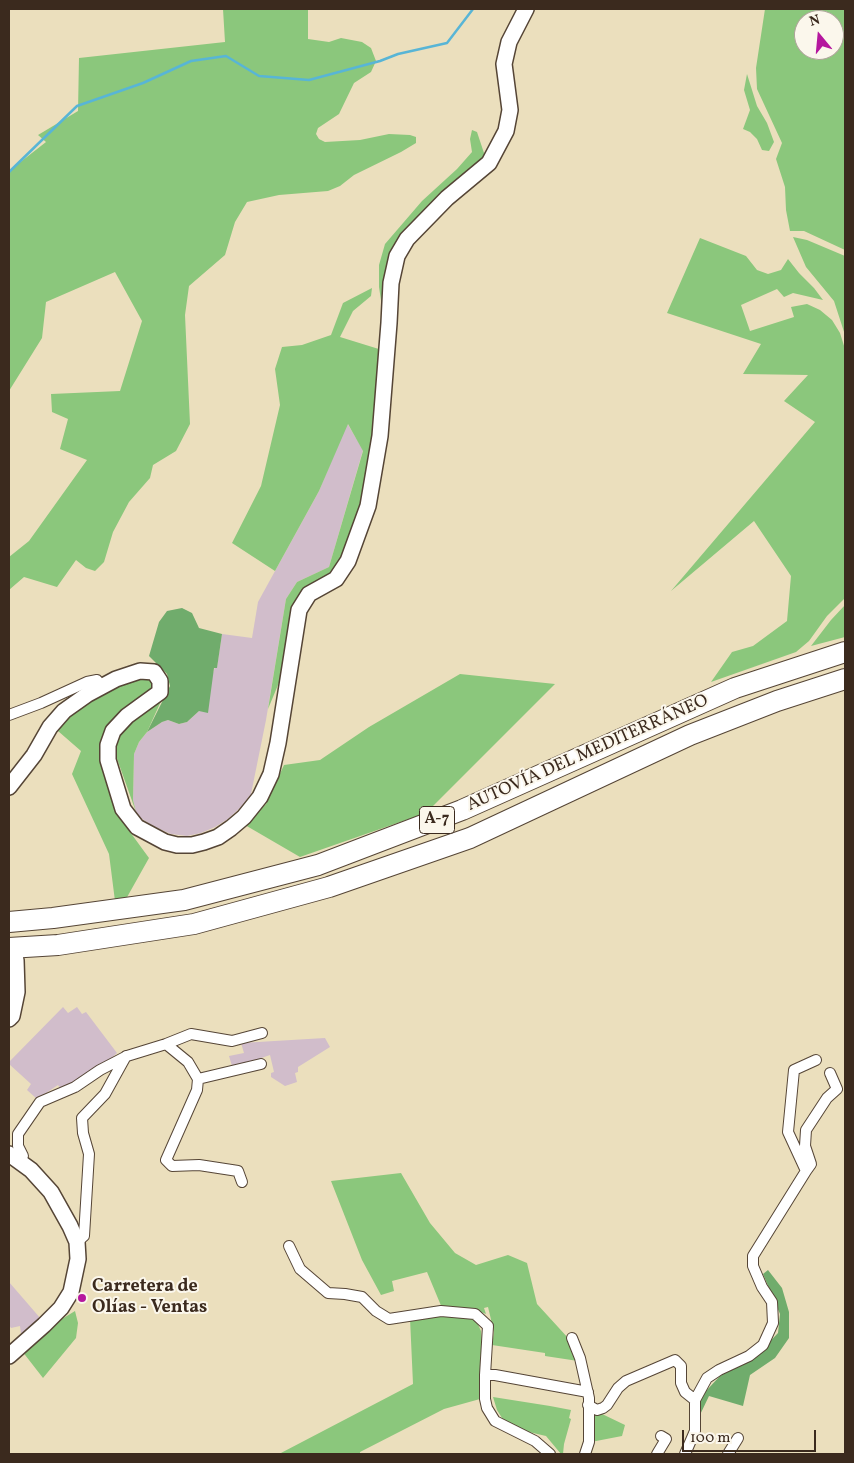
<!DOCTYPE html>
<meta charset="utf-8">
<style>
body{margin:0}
#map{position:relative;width:854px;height:1463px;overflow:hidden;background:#ebdfbd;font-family:Vollkorn,serif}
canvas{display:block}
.frame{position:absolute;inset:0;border:10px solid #3b2a1e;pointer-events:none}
.north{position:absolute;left:794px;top:10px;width:50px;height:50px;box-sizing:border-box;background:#fbf7ec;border:1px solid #aea59a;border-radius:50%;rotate:343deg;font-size:14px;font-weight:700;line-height:20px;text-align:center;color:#3b2a1e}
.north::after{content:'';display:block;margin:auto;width:18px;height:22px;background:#b5179e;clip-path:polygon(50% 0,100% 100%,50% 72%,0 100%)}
.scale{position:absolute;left:682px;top:1430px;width:134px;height:22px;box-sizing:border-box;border:2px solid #3b2a1e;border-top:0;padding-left:6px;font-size:15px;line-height:18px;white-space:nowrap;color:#3b2a1e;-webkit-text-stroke:4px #fbf7ec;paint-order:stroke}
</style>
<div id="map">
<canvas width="854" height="1463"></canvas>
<div class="frame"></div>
<div class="north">N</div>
<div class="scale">100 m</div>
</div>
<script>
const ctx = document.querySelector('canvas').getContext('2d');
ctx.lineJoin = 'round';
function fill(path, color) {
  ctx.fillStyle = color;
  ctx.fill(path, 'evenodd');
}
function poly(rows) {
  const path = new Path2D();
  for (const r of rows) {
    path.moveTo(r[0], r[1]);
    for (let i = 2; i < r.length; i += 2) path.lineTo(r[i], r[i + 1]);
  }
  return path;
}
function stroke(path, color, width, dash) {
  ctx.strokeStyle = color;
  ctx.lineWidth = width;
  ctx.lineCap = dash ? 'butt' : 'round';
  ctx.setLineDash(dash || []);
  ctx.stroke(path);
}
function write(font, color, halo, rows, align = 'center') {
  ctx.font = font + ' Vollkorn,serif';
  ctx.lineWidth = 4;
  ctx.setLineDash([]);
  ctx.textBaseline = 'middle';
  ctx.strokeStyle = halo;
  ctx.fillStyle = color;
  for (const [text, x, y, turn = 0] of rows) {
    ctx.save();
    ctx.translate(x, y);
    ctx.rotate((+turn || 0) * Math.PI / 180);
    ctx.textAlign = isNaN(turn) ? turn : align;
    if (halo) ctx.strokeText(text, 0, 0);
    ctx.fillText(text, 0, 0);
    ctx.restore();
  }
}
fill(poly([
 [347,423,363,450,329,567,297,582,286,599,266,720,251,794,241,807,228,819,215,827,201,833,187,836,171,834,155,827,142,819,136,812,133,800,134,754,139,742,147,732,162,722,168,720,179,724,187,722,199,711,215,667,217,667,222,634,252,638,258,602,319,491],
 [63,1007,68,1013,77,1007,82,1014,86,1012,117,1053,103,1066,63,1092,58,1085,37,1099,27,1090,31,1084,9,1064,9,1062],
 [325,1038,330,1047,298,1067,298,1072,295,1073,297,1082,285,1086,271,1077,271,1073,274,1072,270,1055,247,1063,232,1066,229,1056,244,1053,241,1043],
 [9,1282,41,1319,21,1334,20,1326,11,1328,9,1325]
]), '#d1bdcb');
fill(poly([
 [223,9,308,9,308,39,329,42,341,38,362,42,371,48,376,61,371,72,354,83,339,114,318,128,316,134,319,139,325,142,360,140,389,134,410,135,416,137,416,143,401,152,354,175,340,186,328,191,279,195,247,202,235,222,225,255,189,286,185,315,190,424,176,451,153,465,150,478,129,502,113,532,104,562,95,571,86,568,76,560,57,587,24,577,9,590,9,557,29,541,87,460,60,449,68,419,52,412,51,394,120,391,142,321,115,272,46,302,42,338,9,391,9,171,46,142,38,135,78,111,79,58,225,42],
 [765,9,845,9,845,250,804,231,790,231,786,210,785,187,776,159,782,143,757,89,756,68],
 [804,20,834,20,834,50,804,50],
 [747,74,757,106,767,123,774,142,769,151,762,150,757,139,750,132,743,129,750,110,744,90],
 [472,130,477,132,485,156,479,167,401,237,387,264,386,308,382,307,379,287,379,265,385,244,422,201,457,169,472,152,470,139],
 [793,237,807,240,845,256,845,335,834,301,806,267],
 [700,238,746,256,757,270,768,274,781,270,788,259,799,273,814,288,823,300,793,293,784,297,777,289,741,305,750,331,794,317,791,307,807,304,820,310,832,320,840,333,845,349,845,598,827,616,809,641,796,652,711,682,732,652,753,646,787,621,791,576,754,521,671,591,815,422,784,401,808,375,743,374,761,344,667,313],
 [372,288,371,296,353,311,340,337,382,350,375,428,366,488,349,542,338,568,298,596,283,673,268,709,286,599,297,582,329,567,363,451,348,424,319,491,275,571,232,543,261,486,280,405,275,369,282,347,302,345,331,335,343,303],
 [845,605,845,637,811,646,831,620],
 [460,674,555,684,426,813,300,857,245,825,266,804,284,765,320,760,369,727],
 [152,678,155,686,121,716,107,776,122,821,149,858,126,899,115,901,109,854,72,774,81,751,58,731,68,714,99,695,133,679],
 [162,699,147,732,139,742,134,754,133,800,136,812,115,753,119,732,138,712],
 [401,1173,430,1223,455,1253,476,1265,508,1255,527,1263,537,1304,569,1339,578,1361,545,1356,545,1353,492,1345,494,1332,488,1307,484,1308,486,1314,474,1309,442,1308,427,1272,392,1281,394,1291,381,1295,362,1260,331,1181],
 [75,1311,78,1323,76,1338,43,1378,22,1351,57,1322],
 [445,1314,475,1318,481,1331,482,1344,480,1362,480,1399,444,1409,360,1452,360,1454,279,1454,413,1384,410,1318],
 [493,1397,550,1406,571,1410,569,1418,571,1419,564,1444,563,1454,561,1454,546,1436,520,1430,502,1418,497,1410],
 [600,1413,625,1425,622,1436,591,1442,592,1414]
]), '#8bc77c');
fill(poly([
 [182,608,192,613,199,628,222,634,217,668,214,668,208,713,199,711,187,722,179,724,168,720,162,722,147,732,170,686,167,674,149,656,159,622,167,611],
 [768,1270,782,1288,789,1312,789,1338,775,1358,750,1375,743,1406,709,1396,698,1419,698,1406,706,1391,720,1376,757,1355,778,1333,780,1314,763,1274]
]), '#70ac6c');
stroke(poly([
 [9,172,77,106,143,83,191,61,226,56,259,76,309,80,380,61,398,54,447,43,473,9]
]), '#58b5d6', 2.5);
stroke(poly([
 [9,918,16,958]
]), '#c8bb9d', 15, [15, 8]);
const minor = poly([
 [9,715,41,703,87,682,97,680,101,687],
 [166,1044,188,1062,198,1079,261,1064],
 [198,1079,197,1090,166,1160,172,1166,199,1165,238,1171,242,1182],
 [20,1161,23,1156,18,1146,18,1134,40,1102,75,1087,100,1070,127,1056,166,1044,191,1034,232,1041,262,1033],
 [806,1171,811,1164,805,1146,806,1130,827,1098,837,1089,830,1073],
 [77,1242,84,1236,89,1154,83,1133,82,1118,105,1094,126,1056],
 [289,1246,300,1269,328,1293,345,1294,362,1297,376,1311,389,1319,441,1311,475,1314,488,1326,485,1375,485,1399,487,1408,495,1421,535,1441,550,1454],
 [572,1338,580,1358,589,1398,589,1442,585,1454],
 [485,1375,495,1375,588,1392],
 [588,1405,597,1410,603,1408,607,1405,618,1388,626,1381,675,1360,681,1366,681,1383,685,1392,695,1400],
 [657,1454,666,1439,661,1436],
 [685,1454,695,1431,695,1400,707,1378,719,1370,749,1356,763,1345,773,1323,772,1302,762,1287,753,1266,753,1256,806,1171,788,1132,794,1070,816,1060],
 [728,1454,738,1438]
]);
const secondary = poly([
 [9,787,34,755,50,727,64,711,88,694,116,679,140,671,154,672,160,681,160,692,127,716,113,731,108,745,108,760,123,809,137,827,165,842,177,845,192,845,204,842,218,837,231,828,244,817,260,797,271,774,278,743,299,610,309,594,336,579,348,561,368,506,380,436,389,323,391,283,397,256,407,239,447,198,489,163,506,131,510,110,504,64,509,42,526,9],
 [9,1019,12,1016,17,992,16,960],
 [9,1154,31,1170,51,1192,70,1226,77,1242,78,1259,71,1292,61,1308,44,1325,9,1356]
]);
const motorway = poly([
 [9,922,53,918,184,900,318,865,462,810,735,688,845,652],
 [9,948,58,945,194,924,329,887,470,838,690,735,777,701,845,679]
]);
stroke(minor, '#554536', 12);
stroke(secondary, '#554536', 18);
stroke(motorway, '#554536', 22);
stroke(minor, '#fff', 10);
stroke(secondary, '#fff', 15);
stroke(motorway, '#fff', 20);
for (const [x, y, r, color] of [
 [82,1298,5,"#b5179e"]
]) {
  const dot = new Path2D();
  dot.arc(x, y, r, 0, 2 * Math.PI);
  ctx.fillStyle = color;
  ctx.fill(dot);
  stroke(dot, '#fbf7ec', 2);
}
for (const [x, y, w] of [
 [437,820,35]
]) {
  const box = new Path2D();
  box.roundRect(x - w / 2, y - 13.5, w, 27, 4);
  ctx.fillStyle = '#fbf7ec';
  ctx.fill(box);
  stroke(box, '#3b2a1e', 1);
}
write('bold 16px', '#3b2a1e', null, [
 ["A-7",437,820]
]);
write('18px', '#3b2a1e', '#fbf7ec', [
 ["AUTOVÍA DEL MEDITERRÁNEO",588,754,-24]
]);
write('bold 18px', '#3b2a1e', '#fbf7ec', [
 ["Carretera de",92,1288],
 ["Olías - Ventas",92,1309]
], 'left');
</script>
